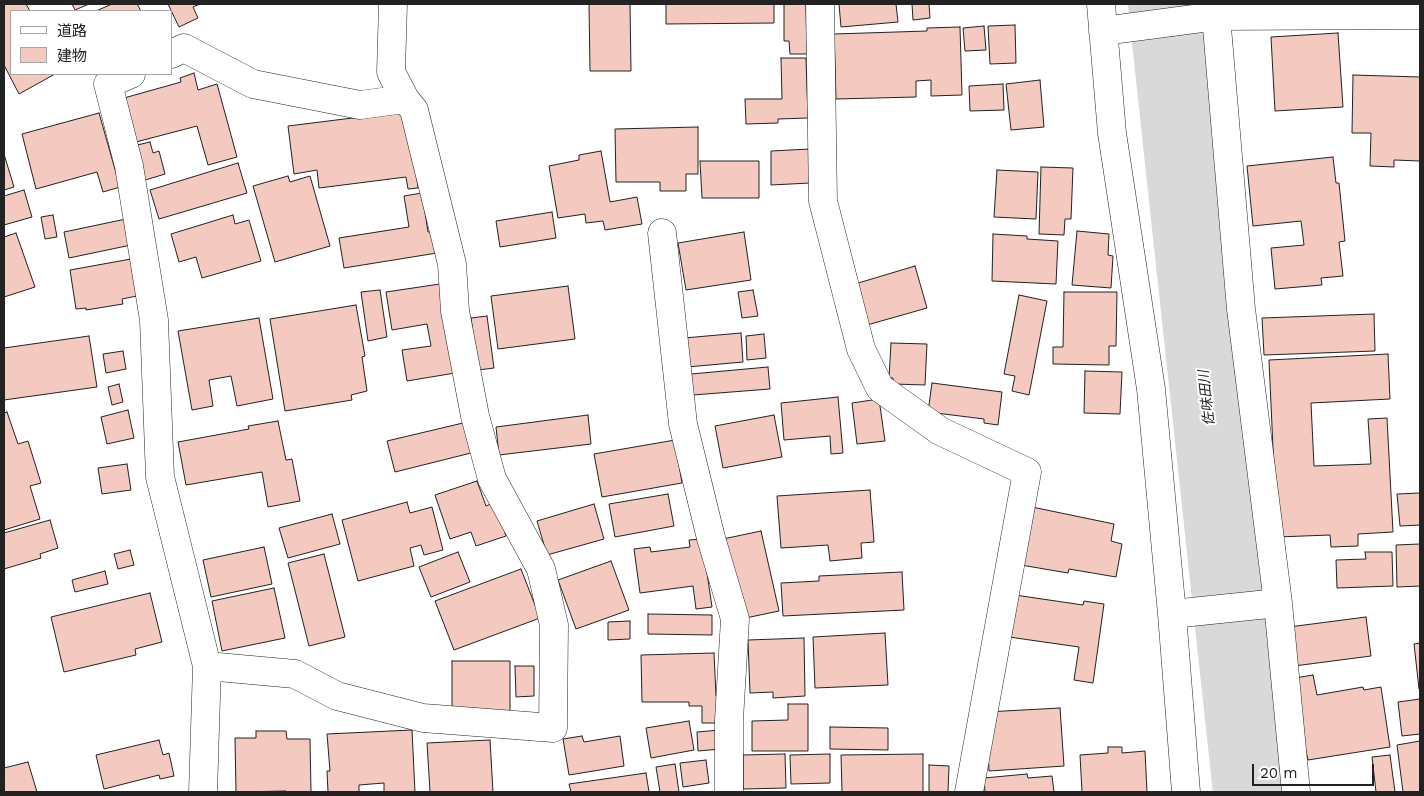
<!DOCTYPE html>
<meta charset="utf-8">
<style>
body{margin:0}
#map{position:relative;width:1424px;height:796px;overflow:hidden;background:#fff;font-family:"Work Sans","Noto Sans JP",sans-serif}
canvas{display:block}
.frame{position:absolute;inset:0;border:5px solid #222;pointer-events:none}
.legend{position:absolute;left:10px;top:10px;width:162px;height:65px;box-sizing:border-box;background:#fff;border:1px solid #a7a7a7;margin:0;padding:6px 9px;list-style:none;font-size:15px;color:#222}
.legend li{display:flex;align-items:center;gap:10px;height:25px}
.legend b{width:25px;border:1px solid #a7a7a7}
.scale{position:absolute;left:1252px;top:764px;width:122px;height:22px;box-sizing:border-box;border:2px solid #222;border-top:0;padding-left:6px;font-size:15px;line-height:18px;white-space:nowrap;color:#222;-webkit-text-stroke:4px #fff;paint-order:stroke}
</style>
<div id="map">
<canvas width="1424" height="796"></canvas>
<div class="frame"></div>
<ul class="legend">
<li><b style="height:6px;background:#fff"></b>道路</li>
<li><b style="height:14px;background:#f3c9c0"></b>建物</li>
</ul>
<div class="scale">20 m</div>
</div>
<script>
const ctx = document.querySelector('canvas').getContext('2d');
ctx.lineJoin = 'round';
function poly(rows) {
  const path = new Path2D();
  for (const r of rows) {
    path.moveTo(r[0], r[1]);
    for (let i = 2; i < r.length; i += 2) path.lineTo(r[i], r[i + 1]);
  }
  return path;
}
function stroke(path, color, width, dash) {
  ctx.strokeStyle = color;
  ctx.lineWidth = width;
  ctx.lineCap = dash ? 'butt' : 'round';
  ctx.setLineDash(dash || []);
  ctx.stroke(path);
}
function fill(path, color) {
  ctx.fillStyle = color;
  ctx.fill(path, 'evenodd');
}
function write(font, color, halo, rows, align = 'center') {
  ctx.font = font + ' "Work Sans","Noto Sans JP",sans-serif';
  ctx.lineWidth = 4;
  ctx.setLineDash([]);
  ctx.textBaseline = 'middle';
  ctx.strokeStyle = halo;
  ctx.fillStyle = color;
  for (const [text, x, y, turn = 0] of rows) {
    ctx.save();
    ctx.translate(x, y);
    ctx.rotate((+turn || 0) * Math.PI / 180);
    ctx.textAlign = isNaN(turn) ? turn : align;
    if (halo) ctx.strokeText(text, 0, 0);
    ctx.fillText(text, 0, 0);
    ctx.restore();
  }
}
stroke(poly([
 [1165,4,1250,792]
]), '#d9d9d9', 74);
const building = poly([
 [4,4,26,4,30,11,11,11,11,74,55,74,19,94,4,65,4,4],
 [72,4,89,4,75,10,72,4],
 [112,4,137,4,141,11,96,11,112,4],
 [168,4,200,4,193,7,198,18,179,27,168,4],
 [589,4,630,4,631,71,590,71,589,4],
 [666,4,774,4,774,23,666,24,666,4],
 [784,4,806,4,807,54,790,54,789,41,784,41,784,4],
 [839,4,896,4,898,22,841,27,839,4],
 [912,4,929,4,930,18,913,20,912,4],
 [1015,25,1016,63,990,64,988,26,1015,25],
 [984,26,986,50,965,51,963,28,984,26],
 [960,27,962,95,931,96,931,80,916,81,916,97,836,99,834,34,927,31,927,28,960,27],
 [1338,33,1343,107,1275,111,1271,37,1338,33],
 [781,58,806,58,808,118,778,119,778,123,746,124,745,99,782,99,781,58],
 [194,73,198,90,217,84,237,157,208,165,197,126,136,142,124,98,181,82,180,78,194,73],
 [1353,75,1420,77,1420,161,1394,160,1394,167,1370,166,1371,133,1352,133,1353,75],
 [1040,80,1044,127,1011,130,1006,84,1040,80],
 [1003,84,1004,110,970,111,969,86,1003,84],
 [409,111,418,188,408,189,406,177,319,188,317,170,294,174,288,126,409,111],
 [99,113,120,187,103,192,97,172,36,189,22,134,99,113],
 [698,127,698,174,686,174,686,191,660,191,660,182,616,182,615,129,698,127],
 [150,142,153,153,159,151,165,174,142,181,133,146,150,142],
 [810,149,810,183,771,185,771,151,810,149],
 [601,151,610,202,637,197,642,224,605,230,603,221,586,223,585,214,558,218,549,166,579,160,579,155,601,151],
 [4,154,14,187,4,190,4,154],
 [1333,157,1336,183,1339,183,1345,241,1339,242,1343,276,1321,278,1322,285,1275,289,1271,248,1304,245,1301,221,1253,226,1247,166,1333,157],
 [700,161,759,161,759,198,702,198,700,161],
 [238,163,247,193,159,219,150,190,238,163],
 [1041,167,1073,168,1071,219,1065,219,1064,235,1039,234,1041,167],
 [997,170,1038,172,1036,219,994,217,997,170],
 [288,176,290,182,310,176,330,246,275,262,253,186,288,176],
 [24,190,32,217,4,225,4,196,24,190],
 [422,193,428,232,434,231,437,253,344,268,339,238,409,227,404,196,422,193],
 [552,212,556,238,500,247,496,221,552,212],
 [53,215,57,237,45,239,41,217,53,215],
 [233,215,235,224,249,220,261,261,202,278,196,257,179,262,171,234,233,215],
 [126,219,131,245,69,258,64,232,126,219],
 [1077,231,1109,234,1108,255,1113,256,1111,288,1072,285,1077,231],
 [744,232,751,280,686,290,678,243,744,232],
 [16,233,35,287,4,297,4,237,16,233],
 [993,234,1027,236,1027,239,1058,241,1056,284,992,281,993,234],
 [131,259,137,296,122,299,123,304,86,310,86,308,76,309,70,270,131,259],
 [915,266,927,308,867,325,855,284,915,266],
 [440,284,455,373,407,381,402,350,431,346,427,324,392,330,386,292,440,284],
 [568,286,575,339,498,349,491,296,568,286],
 [380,290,387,337,368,341,361,292,380,290],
 [753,290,758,316,742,318,738,292,753,290],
 [1064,292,1117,292,1116,346,1109,346,1109,365,1053,364,1053,347,1063,347,1064,292],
 [1019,295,1047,301,1029,395,1012,391,1015,376,1004,374,1019,295],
 [356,305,365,356,362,357,367,391,351,395,352,400,285,411,270,319,356,305],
 [1374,314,1375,351,1264,355,1262,318,1374,314],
 [487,316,494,368,478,370,471,318,487,316],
 [259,318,273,399,237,406,231,376,209,380,213,406,192,410,178,331,259,318],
 [741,333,743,362,687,367,684,338,741,333],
 [764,334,766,358,747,360,746,336,764,334],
 [89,336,97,387,4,400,4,348,89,336],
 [891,343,927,344,925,385,893,384,893,378,889,378,891,343],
 [123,351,126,369,106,373,103,354,123,351],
 [1388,354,1390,399,1311,403,1314,466,1371,464,1368,419,1387,418,1393,532,1358,534,1358,546,1331,547,1330,535,1277,537,1269,360,1388,354],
 [768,367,770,389,693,395,691,374,768,367],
 [1085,371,1122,372,1120,414,1084,413,1085,371],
 [932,383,1002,392,998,425,984,423,984,419,928,412,932,383],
 [119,384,123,402,112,405,108,387,119,384],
 [838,397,843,453,831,454,830,436,784,440,781,403,838,397],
 [879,399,885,441,857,444,852,403,879,399],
 [128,410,134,438,107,444,101,417,128,410],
 [7,412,18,444,28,441,41,483,30,486,40,519,4,530,4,413,7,412],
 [588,415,591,444,499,455,496,427,588,415],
 [774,415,782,457,723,468,715,426,774,415],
 [278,421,286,460,292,459,300,501,268,507,262,472,186,485,178,442,249,429,248,426,278,421],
 [463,423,471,453,395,472,387,441,463,423],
 [675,440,682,483,602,497,594,454,675,440],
 [127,464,131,490,102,494,98,468,127,464],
 [477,481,486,506,495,502,506,536,476,546,471,532,450,539,435,495,477,481],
 [870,490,874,542,861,543,862,558,830,561,828,545,781,548,777,496,870,490],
 [1420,493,1420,525,1400,526,1397,494,1420,493],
 [668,494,674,526,615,537,609,504,668,494],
 [407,502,410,513,432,507,443,550,424,555,421,545,410,548,414,566,358,581,342,520,407,502],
 [594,504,604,539,547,555,537,521,594,504],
 [1032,507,1114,524,1111,541,1122,544,1116,577,1069,569,1068,573,1021,565,1032,507],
 [332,514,340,544,288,558,279,528,332,514],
 [50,520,58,548,40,554,41,558,4,569,4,533,50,520],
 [761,531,779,611,741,619,723,539,761,531],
 [702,539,712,607,696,609,693,586,640,593,634,549,650,547,651,552,690,547,689,540,702,539],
 [1420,544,1420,586,1397,587,1396,545,1420,544],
 [264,547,272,584,211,597,203,560,264,547],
 [130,550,134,565,118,569,114,554,130,550],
 [458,552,470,582,431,597,419,567,458,552],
 [1365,552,1392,552,1393,586,1337,588,1336,560,1366,559,1365,552],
 [324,554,345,637,309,646,288,563,324,554],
 [611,561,629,610,576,629,558,580,611,561],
 [521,569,540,618,454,650,435,601,521,569],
 [105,571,108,584,75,592,72,580,105,571],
 [902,572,904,610,783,616,781,583,819,581,819,576,902,572],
 [274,588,285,638,222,651,212,601,274,588],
 [150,593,162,642,135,649,136,655,64,672,51,617,150,593],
 [1015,595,1083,605,1084,601,1104,604,1093,683,1074,680,1079,647,1009,637,1015,595],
 [648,614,712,615,712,635,648,634,648,614],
 [1366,617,1371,656,1294,666,1289,627,1366,617],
 [630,621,630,639,608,640,608,622,630,621],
 [885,633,888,685,815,688,813,637,885,633],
 [804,638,805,696,773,698,773,692,750,693,748,640,804,638],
 [1420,643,1420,689,1419,689,1414,644,1420,643],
 [714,653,716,696,720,696,720,723,702,723,702,706,689,706,689,702,642,702,641,655,714,653],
 [452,661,510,661,510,711,452,711,452,661],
 [515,666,534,666,534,696,516,697,515,666],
 [1313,675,1317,695,1363,687,1364,690,1381,687,1390,747,1308,760,1306,751,1301,751,1295,678,1313,675],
 [1420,699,1420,734,1402,736,1398,702,1420,699],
 [788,704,808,704,808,751,752,751,752,721,788,720,788,704],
 [1060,708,1064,766,989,771,986,712,1060,708],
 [689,721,694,750,651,758,646,728,689,721],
 [830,727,888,728,888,750,830,749,830,727],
 [412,730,415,792,384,792,384,783,359,785,359,792,328,792,327,771,330,771,327,734,412,730],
 [720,730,721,749,698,751,697,732,720,730],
 [256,731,286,731,287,739,310,739,311,792,286,792,286,791,236,792,235,738,256,738,256,731],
 [582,736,584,742,620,736,624,766,569,775,563,739,582,736],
 [159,740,163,755,169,753,174,776,160,779,159,775,104,789,96,755,159,740],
 [490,740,493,792,430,792,427,743,490,740],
 [1420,741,1420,792,1403,792,1397,745,1420,741],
 [1108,747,1122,747,1122,753,1145,751,1147,792,1082,792,1080,755,1108,753,1108,747],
 [785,754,786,788,743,789,743,755,785,754],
 [830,754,830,783,791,784,790,755,830,754],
 [923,754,923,792,842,792,841,755,923,754],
 [1390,755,1395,792,1376,792,1372,757,1390,755],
 [706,760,709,783,683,787,680,763,706,760],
 [28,762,37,792,4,792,4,768,28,762],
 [675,764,679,792,660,792,656,767,675,764],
 [929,765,949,766,948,792,929,792,929,765],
 [646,773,649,792,571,792,569,784,646,773],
 [1027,774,1028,778,1052,776,1054,792,985,792,984,778,1027,774]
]);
fill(building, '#f3c9c0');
stroke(building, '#222', 1);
const street = poly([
 [820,4,823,201,861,349,880,388,940,431,1027,472,969,792],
 [1101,4,1112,133,1151,389,1172,614,1186,792],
 [1215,4,1241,309,1278,603,1296,792],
 [1103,31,1217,16,1420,15],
 [171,54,184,48,253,84,360,105,405,99],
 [131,74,108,84,129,166,154,320,160,477,207,666,203,792],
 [662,233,683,424,711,538,735,619,729,720,729,792],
 [1172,614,1278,603],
 [207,666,295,674,337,696,423,718,553,728,554,625,541,569,492,479,475,416,455,311,452,264,414,110,405,99,391,72,393,4]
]);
stroke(street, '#222', 29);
stroke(street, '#fff', 28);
write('italic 14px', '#222', '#fff', [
 ["佐味田川",1207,398,-96]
]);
</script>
